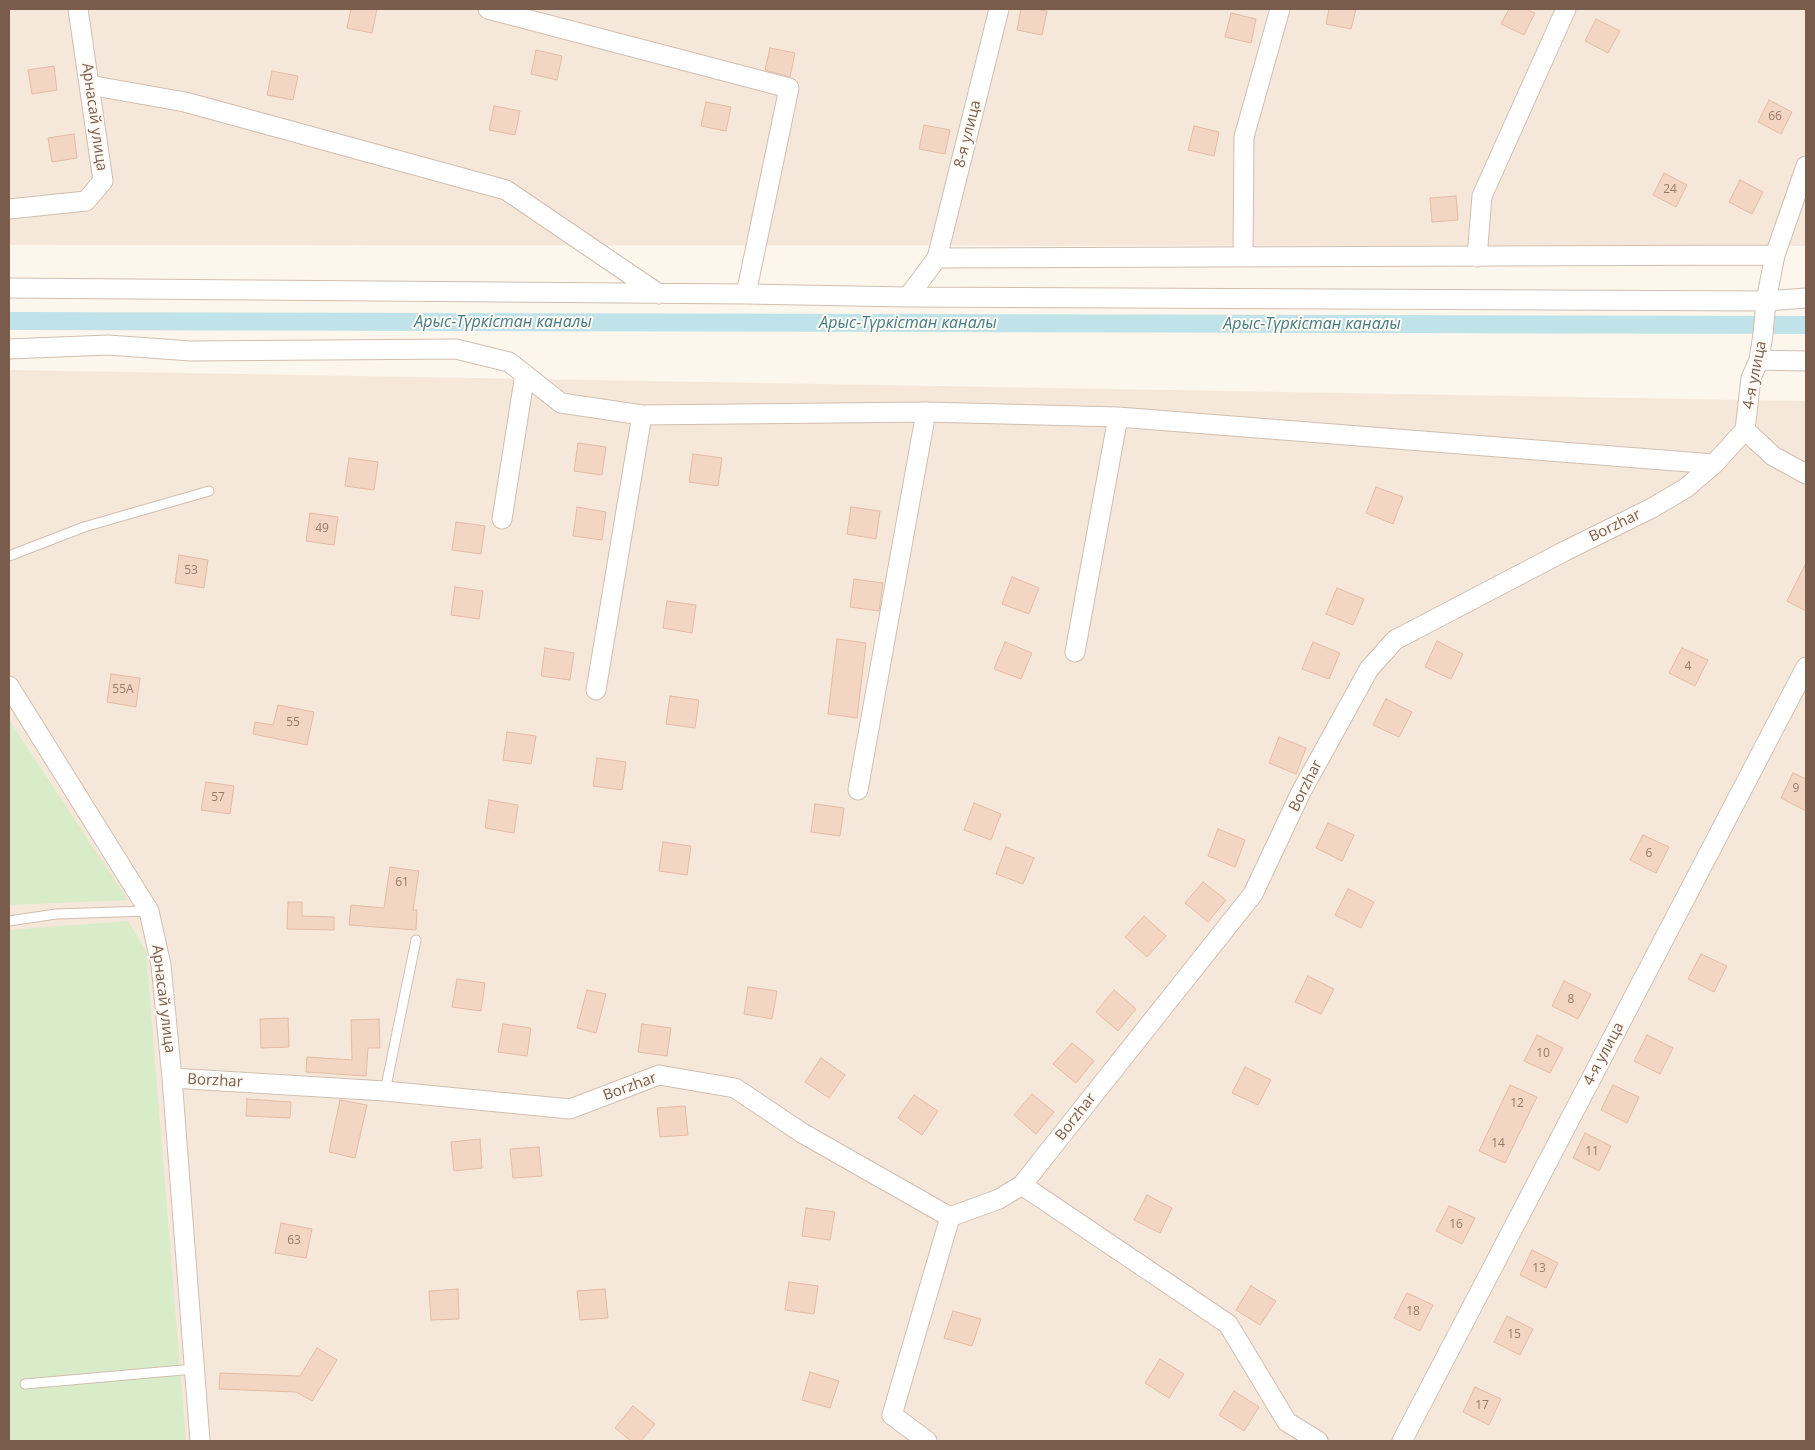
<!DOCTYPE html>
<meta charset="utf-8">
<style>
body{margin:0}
#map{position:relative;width:1815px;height:1450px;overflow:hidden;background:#fdf6ec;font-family:"Open Sans",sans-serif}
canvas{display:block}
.frame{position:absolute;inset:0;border:10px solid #7a5c4d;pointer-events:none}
</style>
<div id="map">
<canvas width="1815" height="1450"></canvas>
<div class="frame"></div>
</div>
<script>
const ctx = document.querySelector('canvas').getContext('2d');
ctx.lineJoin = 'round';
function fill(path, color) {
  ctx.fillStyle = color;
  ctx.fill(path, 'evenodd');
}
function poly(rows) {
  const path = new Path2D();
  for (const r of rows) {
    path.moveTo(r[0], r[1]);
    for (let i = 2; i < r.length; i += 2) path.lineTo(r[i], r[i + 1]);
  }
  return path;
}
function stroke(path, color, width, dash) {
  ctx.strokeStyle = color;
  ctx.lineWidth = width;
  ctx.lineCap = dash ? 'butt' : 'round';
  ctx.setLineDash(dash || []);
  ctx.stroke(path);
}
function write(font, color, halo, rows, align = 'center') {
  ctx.font = font + ' "Open Sans",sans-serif';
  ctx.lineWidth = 4;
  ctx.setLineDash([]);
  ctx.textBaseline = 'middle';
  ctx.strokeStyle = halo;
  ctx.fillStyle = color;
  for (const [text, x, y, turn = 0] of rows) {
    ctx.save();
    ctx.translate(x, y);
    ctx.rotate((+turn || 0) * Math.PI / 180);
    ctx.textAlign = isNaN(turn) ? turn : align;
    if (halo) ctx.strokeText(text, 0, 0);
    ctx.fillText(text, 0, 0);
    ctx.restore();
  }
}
fill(poly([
 [9,9,1806,9,1806,246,9,245],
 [9,370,1806,401,1806,1441,9,1441]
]), '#f5e8da');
fill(poly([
 [9,720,128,900,9,905],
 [128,921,146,951,186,1441,9,1441,9,930]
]), '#d8ecc9');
stroke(poly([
 [9,321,1806,325]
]), '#bfe3e8', 18);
const building = poly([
 [351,9,377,9,372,33,347,28,351,9],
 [1021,9,1036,9,1047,11,1042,35,1017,30,1021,9],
 [1329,9,1356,9,1351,29,1326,24,1329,9],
 [1509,9,1526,9,1535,13,1524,35,1501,24,1509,9],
 [1231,13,1256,19,1251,43,1225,37,1231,13],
 [1596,19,1620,31,1608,53,1585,41,1596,19],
 [770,48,795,53,790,77,765,70,770,48],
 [536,50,562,56,557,80,531,74,536,50],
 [54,66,57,90,32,94,28,70,54,66],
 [272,71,298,76,293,100,267,95,272,71],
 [1769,100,1792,112,1781,134,1758,122,1769,100],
 [706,102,731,107,726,131,701,126,706,102],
 [494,106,520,111,515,135,489,130,494,106],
 [924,125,950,130,945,154,919,149,924,125],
 [1194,126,1219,132,1214,156,1188,150,1194,126],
 [74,134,77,158,52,162,48,138,74,134],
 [1664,173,1687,185,1676,207,1653,195,1664,173],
 [1740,180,1763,192,1752,214,1729,202,1740,180],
 [1456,196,1458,220,1432,222,1430,198,1456,196],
 [578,443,606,447,602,475,574,471,578,443],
 [693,454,722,458,718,486,689,482,693,454],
 [349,458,378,462,374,490,345,486,349,458],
 [1376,487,1403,497,1393,524,1366,513,1376,487],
 [577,507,606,512,602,540,573,536,577,507],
 [851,507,880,511,876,539,847,534,851,507],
 [310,513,338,517,334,545,306,541,310,513],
 [456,522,485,526,481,554,452,550,456,522],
 [179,555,208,560,204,588,175,583,179,555],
 [1806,563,1806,611,1787,601,1806,563],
 [1012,577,1039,588,1029,614,1002,604,1012,577],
 [854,579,883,583,879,611,850,607,854,579],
 [455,587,483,591,479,619,451,615,455,587],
 [1337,588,1364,599,1353,625,1326,614,1337,588],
 [667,601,696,605,692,633,663,628,667,601],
 [837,639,866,643,857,718,828,714,837,639],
 [1437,641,1463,654,1451,679,1425,667,1437,641],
 [1005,642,1032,653,1021,679,994,669,1005,642],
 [1313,642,1340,653,1329,679,1302,669,1313,642],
 [545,648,574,653,570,680,541,676,545,648],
 [1682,648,1708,660,1695,686,1669,673,1682,648],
 [111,674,140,678,136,707,107,702,111,674],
 [670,696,699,700,695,728,666,724,670,696],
 [1386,699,1412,712,1399,737,1373,725,1386,699],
 [278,705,314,712,307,745,253,734,255,722,273,725,278,705],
 [507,732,536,736,531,764,503,760,507,732],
 [1279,737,1306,748,1296,774,1269,763,1279,737],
 [597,758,626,762,622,790,593,786,597,758],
 [1793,773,1806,779,1806,811,1781,798,1793,773],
 [206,782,234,786,230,814,201,810,206,782],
 [489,800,518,805,514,833,485,828,489,800],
 [974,803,1001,814,991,840,964,830,974,803],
 [815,804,844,808,840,836,811,832,815,804],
 [1328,823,1354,835,1342,861,1316,848,1328,823],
 [1218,829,1245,840,1235,867,1208,856,1218,829],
 [1643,835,1669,847,1656,873,1630,860,1643,835],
 [663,842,691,846,687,875,659,871,663,842],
 [1006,847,1034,858,1023,884,996,874,1006,847],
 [390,867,419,871,413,910,417,910,416,930,349,925,351,905,384,908,390,867],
 [1203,882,1226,900,1208,922,1185,903,1203,882],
 [1348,889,1374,902,1361,928,1335,915,1348,889],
 [288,902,302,902,302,916,334,917,334,930,287,929,288,902],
 [1144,916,1166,936,1147,957,1125,937,1144,916],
 [1701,954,1727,966,1714,992,1688,979,1701,954],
 [1308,976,1334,989,1321,1014,1295,1002,1308,976],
 [457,979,485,983,481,1011,452,1007,457,979],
 [1564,981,1591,994,1578,1019,1552,1006,1564,981],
 [748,987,777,991,772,1019,744,1014,748,987],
 [587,990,606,994,596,1033,577,1028,587,990],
 [1114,990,1136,1009,1118,1031,1096,1012,1114,990],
 [288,1018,289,1047,261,1048,260,1019,288,1018],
 [379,1019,380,1048,368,1048,366,1076,306,1072,307,1057,352,1060,351,1020,379,1019],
 [503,1024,531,1028,527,1056,498,1052,503,1024],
 [642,1024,671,1028,667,1056,638,1052,642,1024],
 [1537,1035,1563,1048,1550,1073,1524,1061,1537,1035],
 [1647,1035,1673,1048,1660,1074,1634,1061,1647,1035],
 [1072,1043,1094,1061,1076,1083,1053,1064,1072,1043],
 [821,1058,845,1075,829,1098,805,1082,821,1058],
 [1245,1067,1271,1080,1258,1105,1232,1093,1245,1067],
 [1510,1085,1537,1097,1505,1163,1479,1151,1510,1085],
 [1613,1085,1639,1097,1627,1123,1601,1110,1613,1085],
 [1032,1094,1054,1112,1036,1134,1014,1115,1032,1094],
 [914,1095,938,1111,922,1135,898,1118,914,1095],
 [247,1099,291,1102,290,1118,246,1116,247,1099],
 [340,1100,367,1105,355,1158,329,1152,340,1100],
 [685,1106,688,1135,660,1137,657,1108,685,1106],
 [1585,1133,1611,1146,1599,1171,1573,1158,1585,1133],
 [480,1139,482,1168,454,1171,451,1142,480,1139],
 [539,1147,542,1176,513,1178,510,1149,539,1147],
 [1147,1195,1172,1208,1160,1233,1134,1220,1147,1195],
 [1449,1206,1475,1218,1462,1244,1436,1231,1449,1206],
 [806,1208,835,1212,830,1240,802,1236,806,1208],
 [281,1223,312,1229,306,1258,275,1253,281,1223],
 [1532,1250,1558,1263,1546,1288,1520,1275,1532,1250],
 [789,1282,818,1286,814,1314,785,1310,789,1282],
 [1251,1286,1276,1301,1260,1325,1236,1310,1251,1286],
 [458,1289,459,1319,431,1320,429,1291,458,1289],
 [605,1289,608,1318,580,1320,577,1291,605,1289],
 [1407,1293,1433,1305,1420,1331,1394,1318,1407,1293],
 [953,1311,981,1319,972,1346,944,1338,953,1311],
 [1507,1316,1533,1329,1520,1355,1494,1342,1507,1316],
 [317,1348,337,1360,312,1401,296,1392,219,1389,220,1373,300,1376,317,1348],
 [1160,1359,1184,1374,1169,1398,1145,1383,1160,1359],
 [810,1372,839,1381,830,1408,802,1400,810,1372],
 [1475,1387,1501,1399,1489,1425,1463,1412,1475,1387],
 [1234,1391,1259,1407,1244,1431,1219,1415,1234,1391],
 [633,1406,655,1424,641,1441,631,1441,615,1428,633,1406]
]);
fill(building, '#f3d5c3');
stroke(building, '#e6bba3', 1);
const lane = poly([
 [9,556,84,527,209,491],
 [9,921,56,914,148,911],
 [385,1091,416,940],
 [25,1384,194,1369]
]);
const street = poly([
 [488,9,789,88,746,294],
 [89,85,185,102,506,190,659,294],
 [1806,166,1775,255,1766,301,1763,334,1759,360,1751,378,1745,430,1773,456,1806,474],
 [9,209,86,201,103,181,78,9],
 [1243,257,1244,137,1280,9],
 [1477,257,1482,196,1566,9],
 [937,258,1775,255],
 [9,288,746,294,908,297,937,258,999,9],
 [908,297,1766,301,1806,298],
 [9,349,108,345,191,351,456,349,509,362,561,403,642,415,926,412,1118,417,1714,464],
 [1759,360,1806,361],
 [502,519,525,374],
 [1075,652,1118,417],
 [9,686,149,911,161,965,172,1078,200,1441],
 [596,690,642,415],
 [858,790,926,412],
 [172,1078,385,1091,570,1109,659,1075,735,1088,802,1133,950,1217,999,1199,1022,1185,1253,894,1301,792,1369,669,1395,640,1565,551,1652,508,1686,488,1714,464,1745,430],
 [1022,1185,1228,1324,1287,1422,1318,1441],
 [927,1441,892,1415,950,1217],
 [1402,1441,1806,667]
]);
stroke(lane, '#d1beb0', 11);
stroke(street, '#d1beb0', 21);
stroke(lane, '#fff', 9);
stroke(street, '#fff', 19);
write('12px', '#987a6a', null, [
 ["66",1775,117],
 ["24",1670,190],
 ["49",322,529],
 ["53",191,571],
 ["4",1688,667],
 ["55А",123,690],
 ["55",293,723],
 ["9",1796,789],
 ["57",218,798],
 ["6",1649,854],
 ["61",402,883],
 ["8",1571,1000],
 ["10",1543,1054],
 ["12",1517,1104],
 ["14",1498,1144],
 ["11",1592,1152],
 ["16",1456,1225],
 ["63",294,1241],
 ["13",1539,1269],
 ["18",1413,1312],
 ["15",1514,1335],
 ["17",1482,1406]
]);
write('15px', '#7a5c4d', '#fffaf3', [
 ["Арнасай улица",94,117,82],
 ["8-я улица",968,134,-76],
 ["4-я улица",1755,375,-79],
 ["Borzhar",1615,526,-26],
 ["Borzhar",1306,786,-63],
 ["Арнасай улица",163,999,83],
 ["4-я улица",1604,1054,-62],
 ["Borzhar",215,1081,3],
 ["Borzhar",630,1087,-20],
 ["Borzhar",1076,1117,-52]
]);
write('italic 16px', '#437c86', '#fffaf3', [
 ["Арыс-Түркістан каналы",503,322],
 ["Арыс-Түркістан каналы",908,323],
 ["Арыс-Түркістан каналы",1312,324]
]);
</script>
